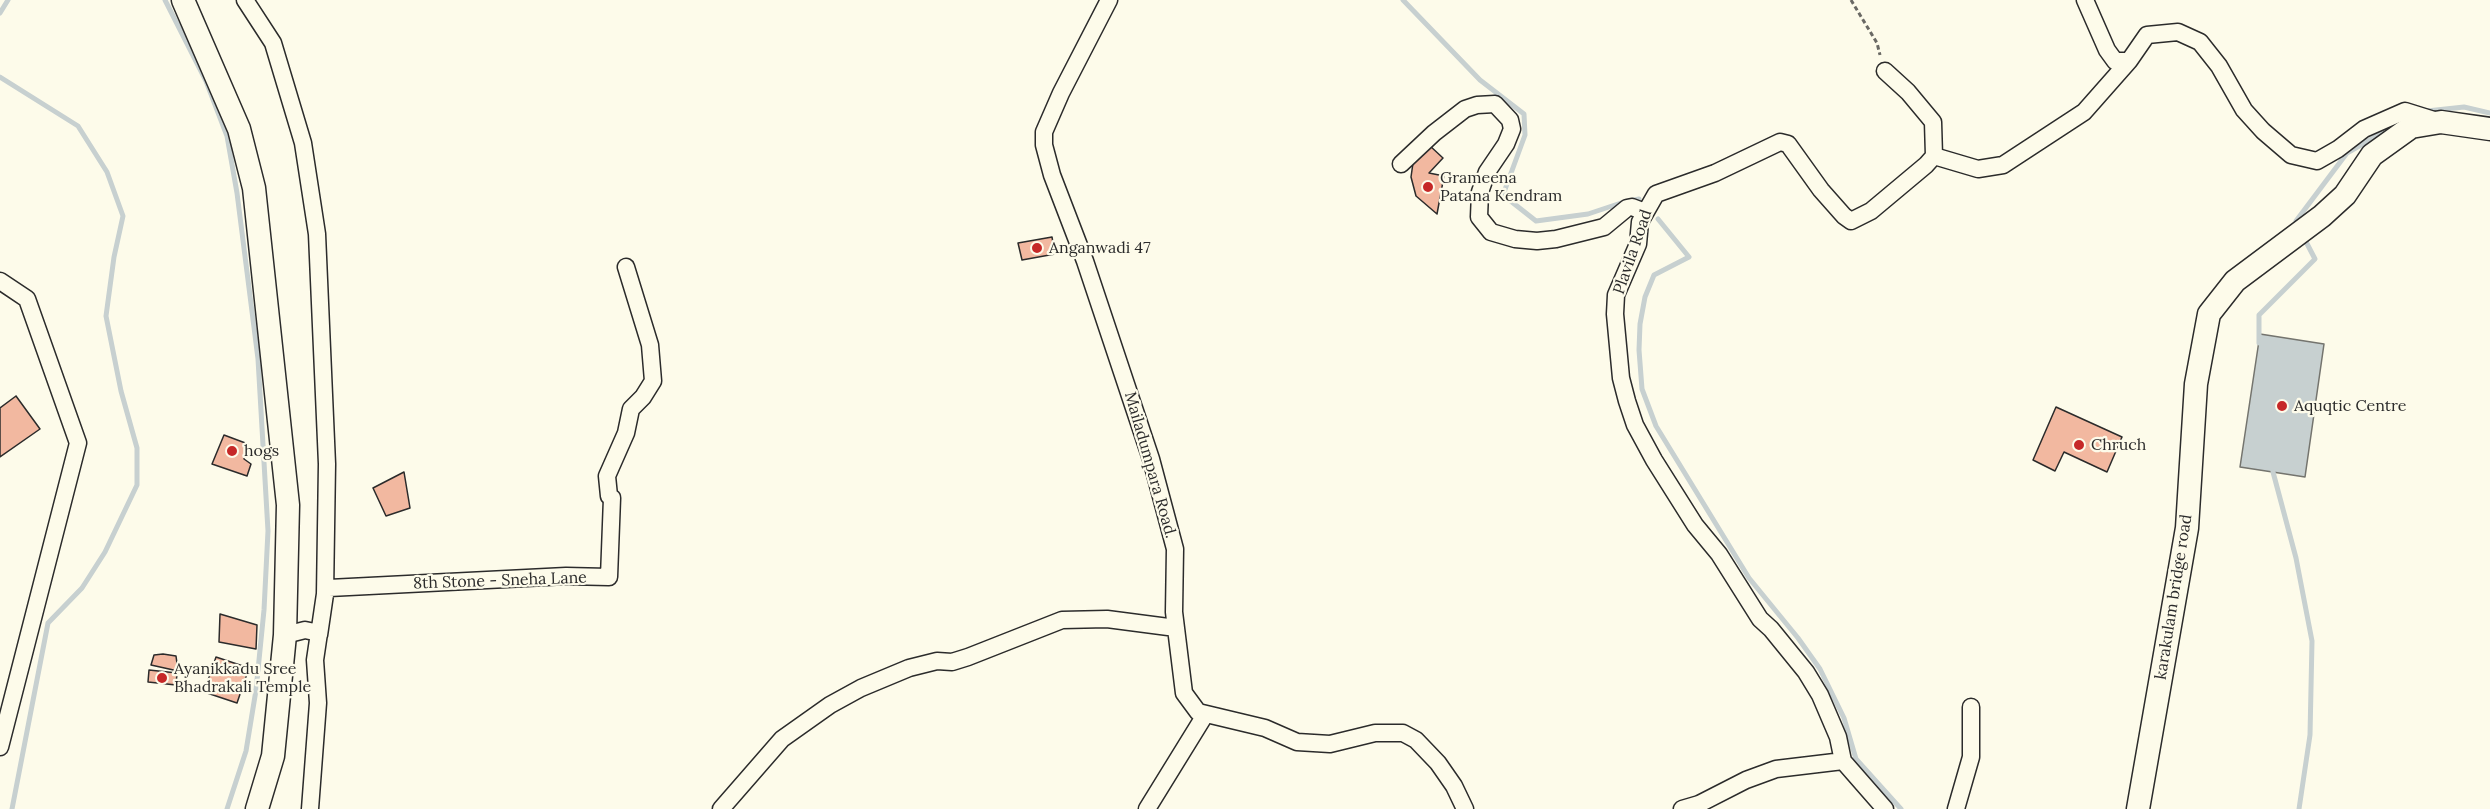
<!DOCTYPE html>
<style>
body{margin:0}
canvas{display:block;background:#fdfbea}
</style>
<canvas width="2490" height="809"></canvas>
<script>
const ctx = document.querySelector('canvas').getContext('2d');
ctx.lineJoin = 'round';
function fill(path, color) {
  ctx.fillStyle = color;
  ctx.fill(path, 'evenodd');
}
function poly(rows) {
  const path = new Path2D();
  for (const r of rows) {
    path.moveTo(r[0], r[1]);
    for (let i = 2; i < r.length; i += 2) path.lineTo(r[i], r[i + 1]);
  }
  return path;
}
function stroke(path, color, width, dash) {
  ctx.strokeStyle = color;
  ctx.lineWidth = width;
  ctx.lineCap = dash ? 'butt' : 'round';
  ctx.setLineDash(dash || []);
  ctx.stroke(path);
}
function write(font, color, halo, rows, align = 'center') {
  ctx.font = font + ' Lora,serif';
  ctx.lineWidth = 4.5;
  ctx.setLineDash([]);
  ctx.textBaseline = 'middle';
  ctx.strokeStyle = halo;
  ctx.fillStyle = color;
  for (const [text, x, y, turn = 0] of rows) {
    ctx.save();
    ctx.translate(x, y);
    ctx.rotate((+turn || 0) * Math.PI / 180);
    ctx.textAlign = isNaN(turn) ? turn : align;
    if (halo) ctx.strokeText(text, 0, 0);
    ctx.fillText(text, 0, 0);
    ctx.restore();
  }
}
const water = poly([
 [2260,334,2324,344,2305,477,2240,467,2260,334]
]);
fill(water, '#c7d0d0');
stroke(water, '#74746e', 1.5);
stroke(poly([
 [165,0,206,81,227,136,237,193,258,359,268,531,264,610,256,690,246,751,227,809],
 [1403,0,1480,80,1524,114,1525,135,1503,195,1536,221,1588,214,1624,202,1639,199],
 [0,13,8,0],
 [0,77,78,126,107,172,123,216,114,257,106,316,121,391,137,448,137,485,105,552,82,588,48,623,12,809],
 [2427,111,2464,107,2490,113],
 [1658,219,1689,257,1654,275,1645,297,1640,324,1639,350,1642,389,1656,426,1749,578,1798,638,1820,669,1844,718,1856,759,1901,809],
 [2298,225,2296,221,2347,153,2396,125],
 [2259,343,2259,315,2315,259,2303,236],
 [2273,472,2296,558,2312,641,2310,735,2299,809]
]), '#c7d0d0', 5);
const building = poly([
 [1429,145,1443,158,1429,173,1444,176,1437,214,1416,196,1411,177,1413,163,1429,145],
 [1052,237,1055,254,1022,260,1018,243,1052,237],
 [16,396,40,429,0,457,0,408,16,396],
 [2056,407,2122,437,2107,472,2064,452,2055,471,2033,460,2056,407],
 [224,435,248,444,244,459,251,464,247,476,212,464,224,435],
 [404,472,410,508,386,516,373,488,404,472],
 [220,614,257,625,256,649,219,642,220,614],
 [163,654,176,656,178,671,151,665,154,655,163,654],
 [216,657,249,668,237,703,204,692,216,657],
 [149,670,177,673,176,685,148,682,149,670]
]);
fill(building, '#f2b8a0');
stroke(building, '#2b2b2b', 1.5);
const street = poly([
 [245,0,273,43,303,143,317,234,327,464,325,594],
 [1109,0,1061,93,1044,132,1044,145,1052,175,1085,261,1151,459,1175,549,1174,612,1184,693,1198,712,1265,728,1297,742,1330,744,1375,733,1403,733,1416,740,1438,763,1454,786,1465,809],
 [2085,0,2107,50,2115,61,2129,61,2147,35,2178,32,2200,42,2219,66,2244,110,2263,131,2291,155,2317,161,2338,149,2364,129,2405,111,2437,121],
 [1934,156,1978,169,2003,165,2084,112,2129,61],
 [1401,164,1434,133,1465,109,1477,105,1495,104,1510,120,1512,129,1506,144,1487,172,1480,192,1479,217,1491,232,1515,239,1537,241,1556,239,1604,227,1627,208,1632,207,1645,212],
 [0,281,27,299,78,443,0,747],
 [285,635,305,630,319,633,315,660,318,703,310,809],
 [319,635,325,594,329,588,566,576,609,577,612,498,609,496,607,476,626,433,631,409,643,397,653,381,650,345,626,267],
 [721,809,782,739,830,705,861,688,909,668,937,661,952,662,968,657,1062,620,1107,619,1176,628],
 [1147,809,1205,715],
 [1682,809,1699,804,1746,780,1776,769,1843,761],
 [1885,809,1843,761,1838,737,1820,695,1806,672,1771,629,1760,619,1719,554,1695,525,1654,460,1635,425,1627,401,1621,378,1615,314,1616,295,1638,244,1640,222,1656,194,1715,173,1780,142,1788,144,1821,190,1844,216,1851,221,1871,211,1926,165,1934,156,1933,122,1908,92,1885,71],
 [1956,809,1971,757,1971,707]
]);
const secondary = poly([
 [183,0,239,129,254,188,288,505,285,635,273,756,257,809],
 [2138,809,2187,528,2196,384,2209,314,2235,281,2322,216,2345,195,2372,155,2411,127,2441,122,2490,129]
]);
stroke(street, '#2b2b2b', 19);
stroke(secondary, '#2b2b2b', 25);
stroke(poly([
 [1851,0,1877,43,1880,55]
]), '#6a6964', 3, [4.5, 3]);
stroke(street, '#fdfbea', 16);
stroke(secondary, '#fdfbea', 22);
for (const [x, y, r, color] of [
 [1428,187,6,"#c62828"],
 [1037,248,6,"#c62828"],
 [2282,406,6,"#c62828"],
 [2079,445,6,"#c62828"],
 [232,451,6,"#c62828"],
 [162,678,6,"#c62828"]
]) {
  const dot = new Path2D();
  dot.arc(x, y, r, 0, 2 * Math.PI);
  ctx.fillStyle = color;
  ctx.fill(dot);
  stroke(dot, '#fdfbea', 2);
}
write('16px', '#2b2b2b', '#fdfbea', [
 ["Grameena",1440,178],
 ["Patana Kendram",1440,196],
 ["Anganwadi 47",1049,248],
 ["Aquqtic Centre",2294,406],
 ["Chruch",2091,445],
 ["hogs",244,451],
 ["Ayanikkadu Sree",174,669],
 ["Bhadrakali Temple",174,687]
], 'left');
write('16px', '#2b2b2b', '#fdfbea', [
 ["Plavila Road",1633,252,-71],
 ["Mailadumpara Road.",1150,465,74],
 ["8th Stone - Sneha Lane",500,581,-2],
 ["karakulam bridge road",2174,597,-81]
]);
</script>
